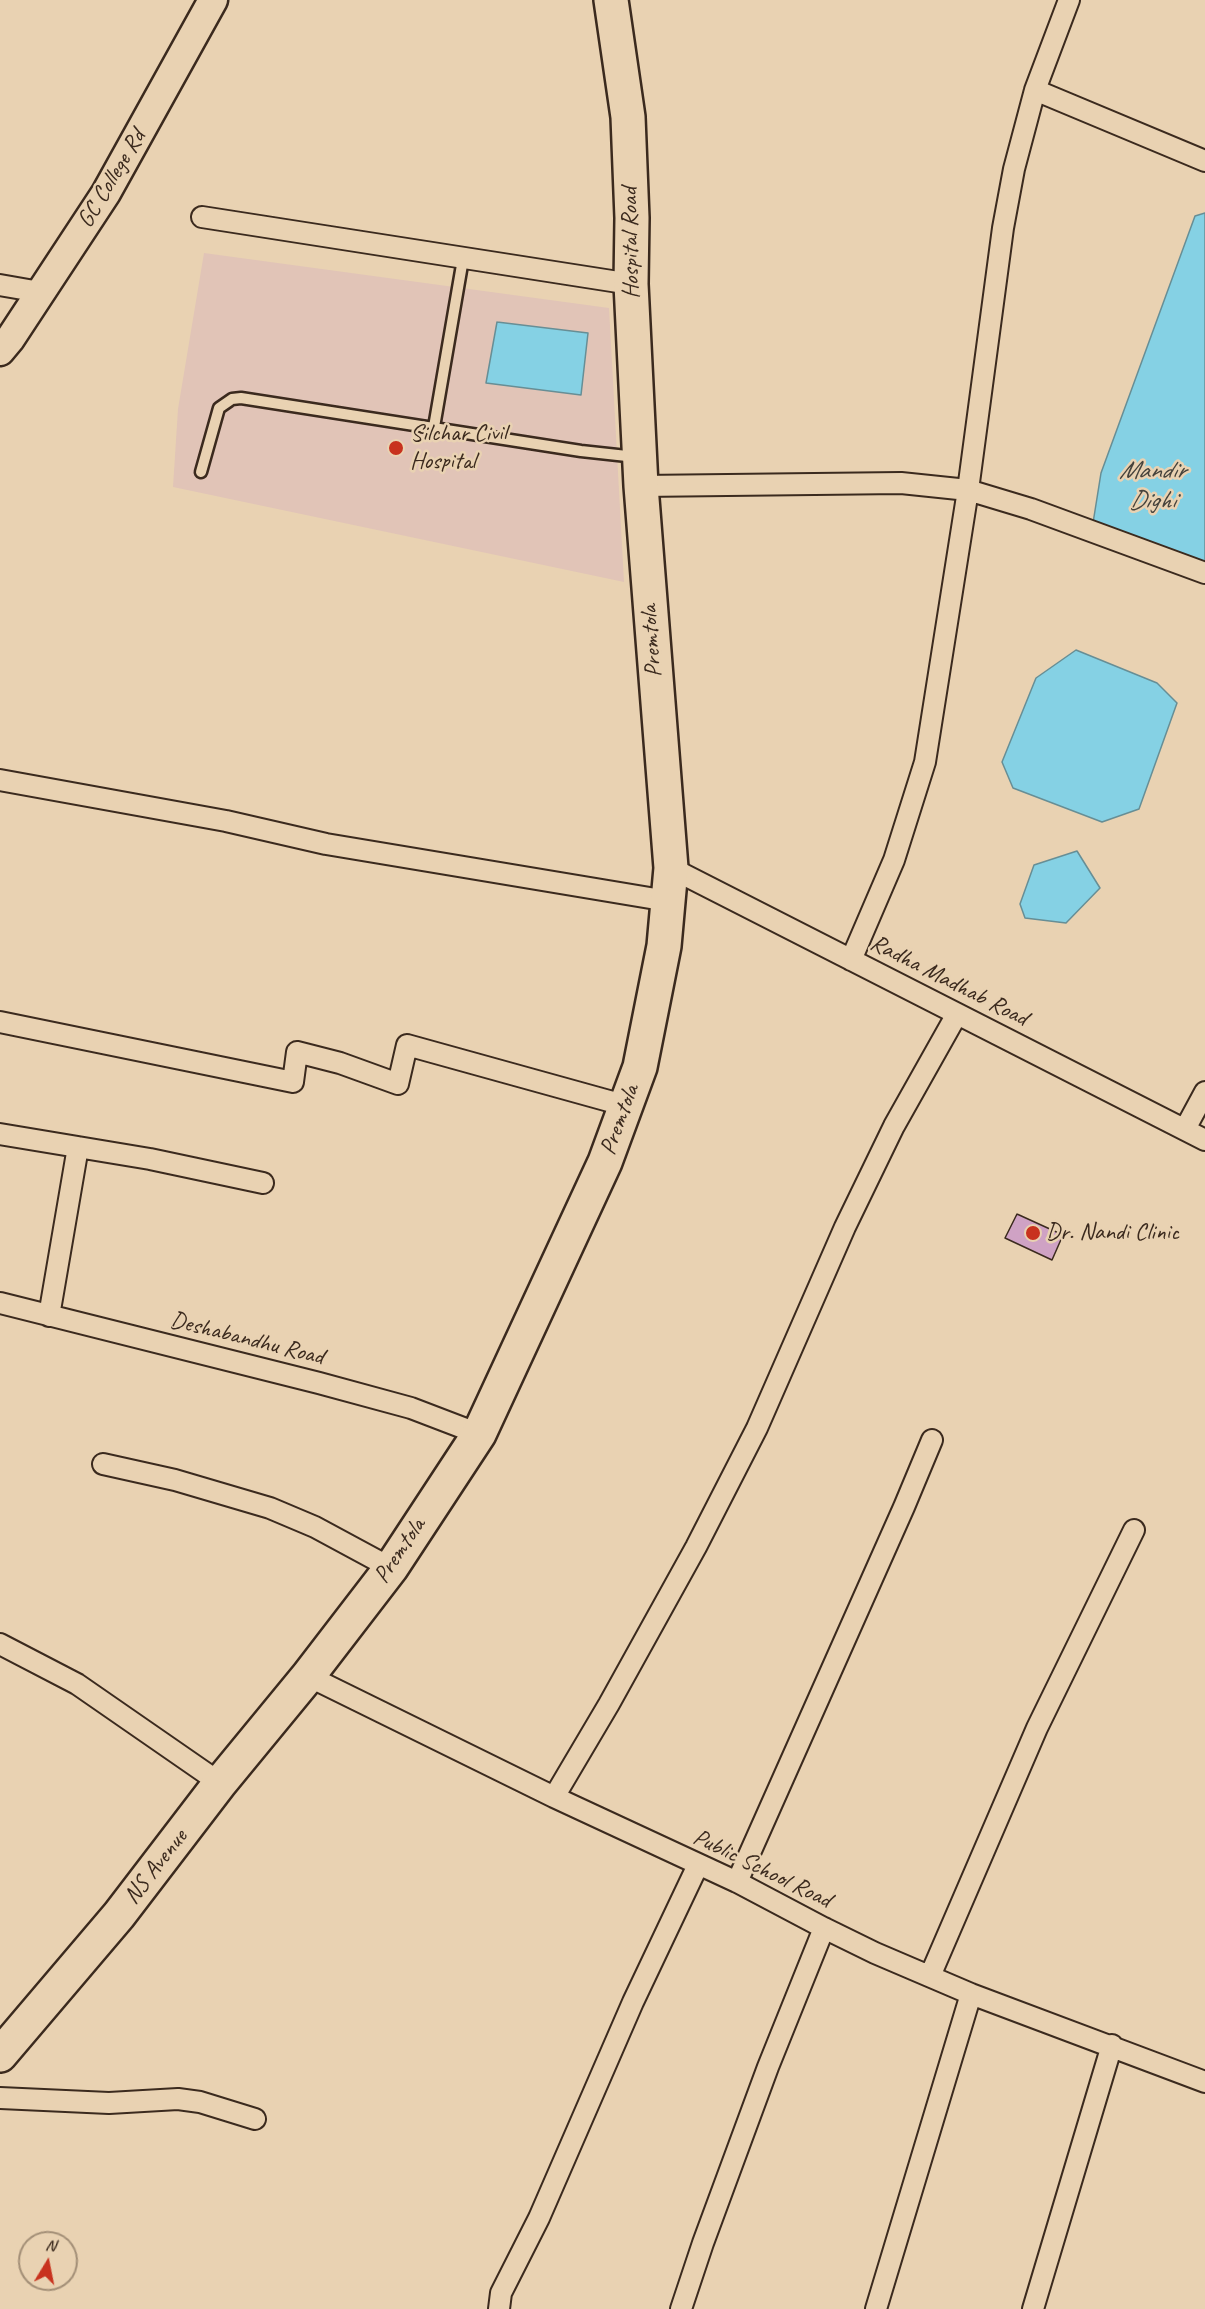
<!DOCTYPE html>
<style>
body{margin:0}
#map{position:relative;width:1205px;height:2309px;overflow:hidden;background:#e9d2b2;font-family:Caveat,sans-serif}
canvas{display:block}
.north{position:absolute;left:18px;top:2231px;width:60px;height:60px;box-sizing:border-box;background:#e9d2b2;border:2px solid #a38f77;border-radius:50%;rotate:10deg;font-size:16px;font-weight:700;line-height:24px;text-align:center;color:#3b2a1e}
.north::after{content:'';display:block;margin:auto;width:21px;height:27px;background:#c8321e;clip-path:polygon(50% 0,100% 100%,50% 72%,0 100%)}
</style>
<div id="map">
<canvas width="1205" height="2309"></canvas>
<div class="north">N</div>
</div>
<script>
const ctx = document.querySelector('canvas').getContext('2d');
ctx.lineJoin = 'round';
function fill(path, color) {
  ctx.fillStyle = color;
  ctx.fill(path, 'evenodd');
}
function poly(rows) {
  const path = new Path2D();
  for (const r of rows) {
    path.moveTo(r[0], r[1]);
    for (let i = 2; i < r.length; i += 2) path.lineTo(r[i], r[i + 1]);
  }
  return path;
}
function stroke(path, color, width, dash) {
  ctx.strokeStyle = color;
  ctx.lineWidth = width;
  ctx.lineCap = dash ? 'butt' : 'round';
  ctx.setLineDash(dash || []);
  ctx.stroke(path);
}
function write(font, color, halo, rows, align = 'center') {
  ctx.font = font + ' Caveat,sans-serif';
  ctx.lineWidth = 5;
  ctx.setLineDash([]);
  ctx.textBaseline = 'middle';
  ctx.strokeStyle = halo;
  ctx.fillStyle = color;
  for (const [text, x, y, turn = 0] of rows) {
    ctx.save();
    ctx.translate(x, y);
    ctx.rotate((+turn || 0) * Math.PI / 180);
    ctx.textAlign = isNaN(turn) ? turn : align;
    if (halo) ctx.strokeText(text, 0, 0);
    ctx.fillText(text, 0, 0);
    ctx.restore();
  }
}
fill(poly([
 [204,253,609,308,624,582,173,487,178,409]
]), '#e1c4b7');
const water = poly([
 [1205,213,1205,562,1093,523,1101,473,1195,216,1205,213],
 [497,322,588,333,581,395,486,383,497,322],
 [1076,650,1157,683,1177,703,1139,809,1102,822,1013,788,1002,762,1036,678,1076,650],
 [1077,851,1100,888,1066,923,1025,918,1020,904,1034,865,1077,851]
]);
fill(water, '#85d1e4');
stroke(water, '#678e95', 1.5);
const building = poly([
 [1017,1214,1063,1235,1052,1260,1005,1238,1017,1214]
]);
fill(building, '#cfa2c4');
stroke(building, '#3b2a1e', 1.5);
const service = poly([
 [434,427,463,259],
 [201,472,219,408,232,399,241,398,581,451,636,457]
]);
const minor = poly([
 [1035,90,1205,161],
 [202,217,631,284],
 [0,285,40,292],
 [641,486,901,483,968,490,1031,509,1205,573],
 [0,780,226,821,326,844,668,901],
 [671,868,1205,1140],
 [851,960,894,860,925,762,968,490,1003,228,1014,169,1035,90,1069,0],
 [0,1022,293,1082,297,1052,340,1063,398,1084,407,1045,627,1106],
 [1185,1129,1205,1092],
 [0,1134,150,1159,263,1183],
 [0,1303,319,1383,411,1408,479,1434],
 [49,1316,78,1147],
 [103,1464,175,1480,270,1508,315,1527,391,1568],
 [0,1644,77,1684,220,1783],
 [308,1676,554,1797,737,1882,824,1928,875,1953,971,1994,1205,2082],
 [554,1797,609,1704,696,1547,757,1428,845,1227,894,1126,957,1014],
 [737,1882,904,1507,932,1440],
 [930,1976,1037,1728,1134,1530],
 [0,2098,109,2103,178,2099,200,2102,255,2119],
 [499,2309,501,2293,539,2218,633,2002,698,1865],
 [681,2309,703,2243,768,2067,824,1928],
 [876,2309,971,1994],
 [1033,2309,1112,2045]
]);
const secondary = poly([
 [0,351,10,339,106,193,213,0]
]);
const trunk = poly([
 [0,2055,119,1915,220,1783,308,1676,391,1568,479,1434,605,1162,640,1067,664,946,671,868,641,486,631,284,632,218,628,117,611,0]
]);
stroke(service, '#3b2a1e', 15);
stroke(minor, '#3b2a1e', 24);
stroke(secondary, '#3b2a1e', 33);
stroke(trunk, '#3b2a1e', 38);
stroke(service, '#e9d2b2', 10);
stroke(minor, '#e9d2b2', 20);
stroke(secondary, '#e9d2b2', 28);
stroke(trunk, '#e9d2b2', 33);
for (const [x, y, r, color] of [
 [396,448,8,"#c8321e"],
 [1033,1233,8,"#c8321e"]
]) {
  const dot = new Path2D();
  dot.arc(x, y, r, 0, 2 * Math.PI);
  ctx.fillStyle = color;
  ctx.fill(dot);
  stroke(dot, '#e9d2b2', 2);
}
write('24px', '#3b2a1e', '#e9d2b2', [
 ["GC College Rd",112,179,-59],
 ["Hospital Road",631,243,-91],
 ["Premtola",652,641,-94],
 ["Radha Madhab Road",949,981,27],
 ["Premtola",620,1120,-70],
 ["Deshabandhu Road",247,1339,14],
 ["Premtola",400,1551,-56],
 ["NS Avenue",156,1867,-52],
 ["Public School Road",762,1869,26]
]);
write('24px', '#3b2a1e', '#e9d2b2', [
 ["Silchar Civil",410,434],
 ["Hospital",410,462],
 ["Dr. Nandi Clinic",1046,1233]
], 'left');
write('italic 26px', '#46433c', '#e9d2b2', [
 ["Mandir",1152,471],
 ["Dighi",1152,501]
]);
</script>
